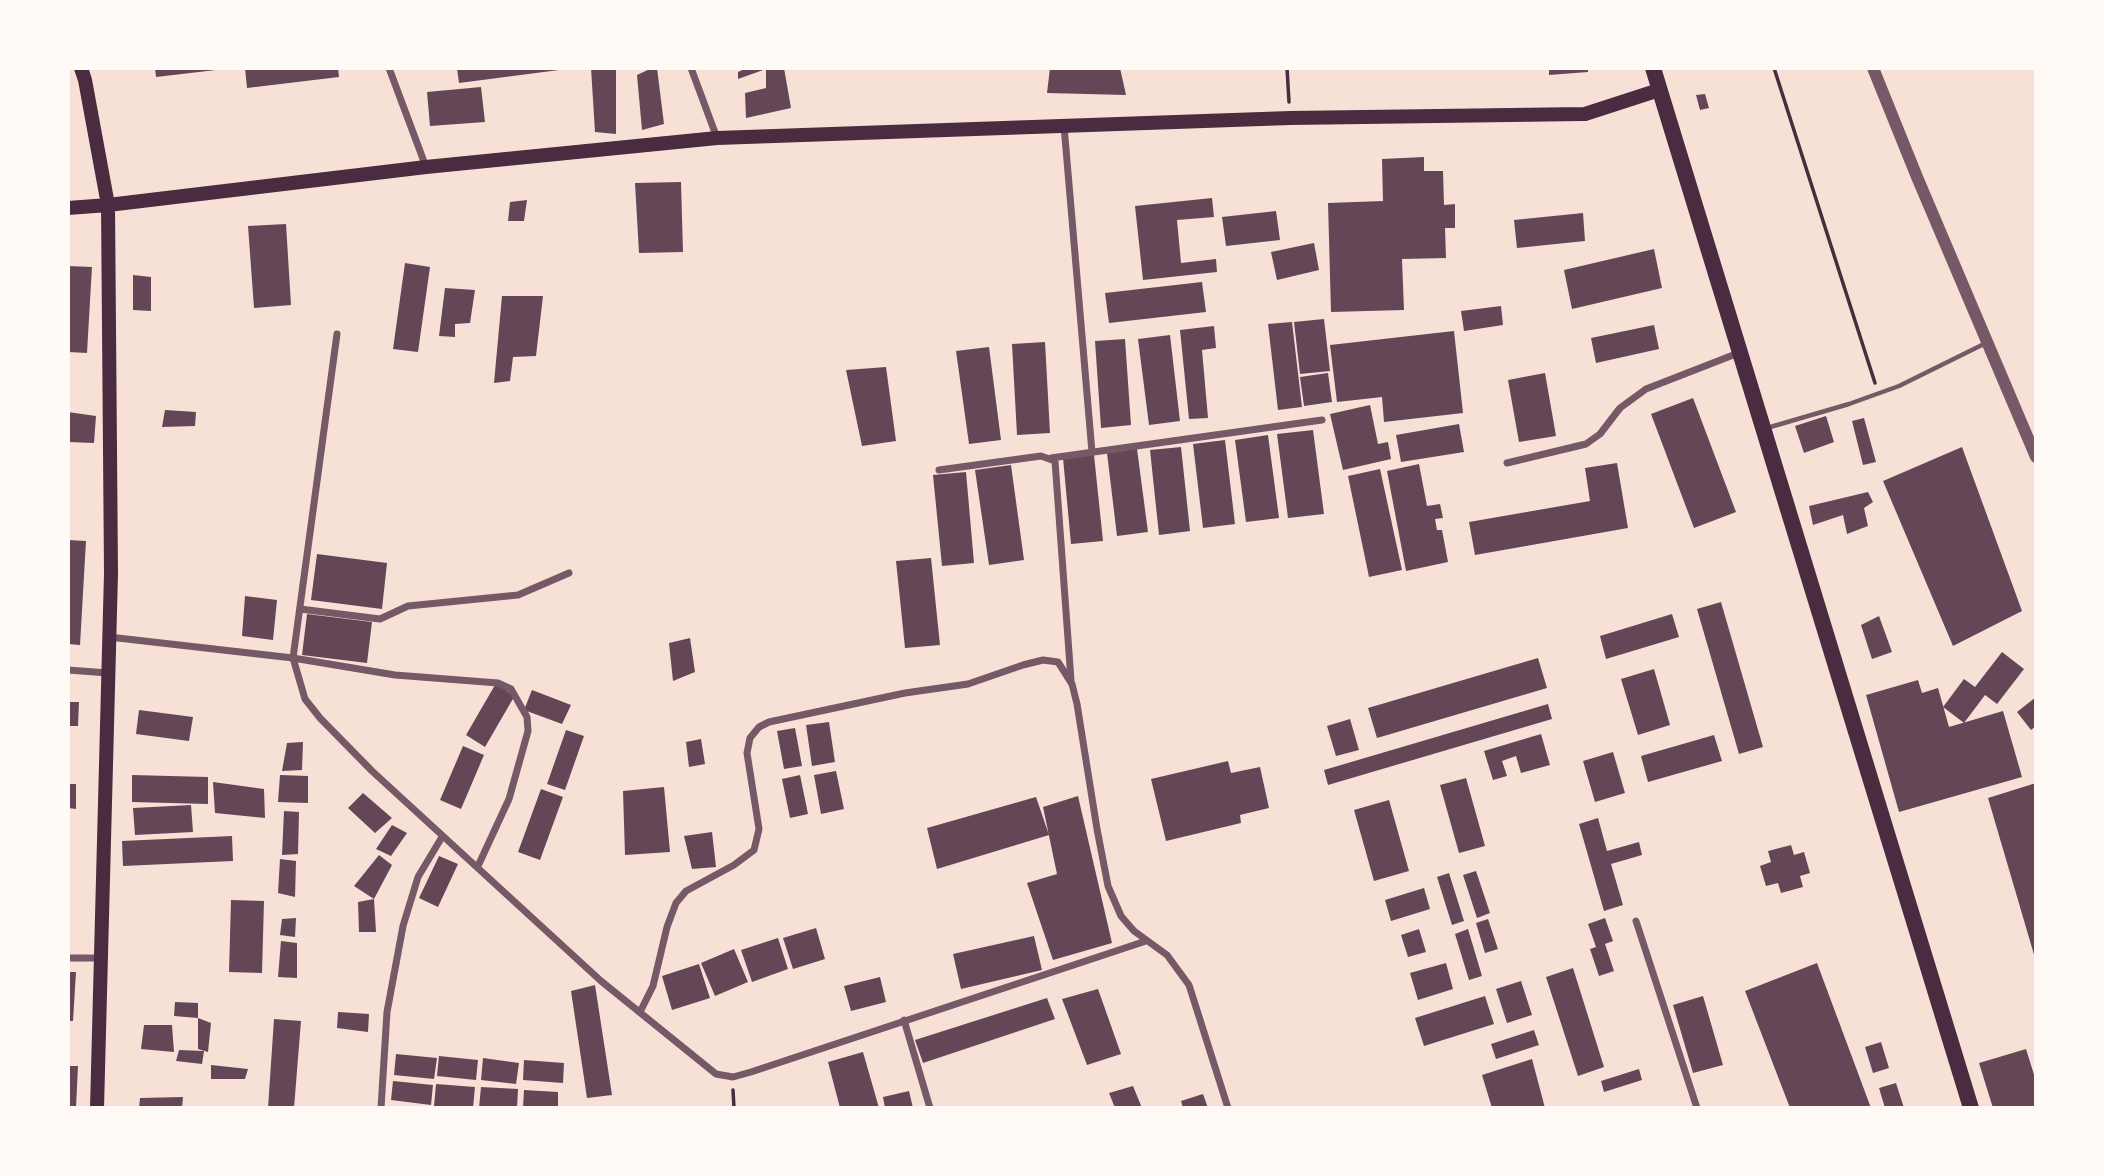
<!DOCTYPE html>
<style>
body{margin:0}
#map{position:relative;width:2104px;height:1176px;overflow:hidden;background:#f7e1d7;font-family:Lato,sans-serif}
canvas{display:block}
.frame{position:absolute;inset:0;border:70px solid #fffaf5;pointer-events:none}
</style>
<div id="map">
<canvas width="2104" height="1176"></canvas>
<div class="frame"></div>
</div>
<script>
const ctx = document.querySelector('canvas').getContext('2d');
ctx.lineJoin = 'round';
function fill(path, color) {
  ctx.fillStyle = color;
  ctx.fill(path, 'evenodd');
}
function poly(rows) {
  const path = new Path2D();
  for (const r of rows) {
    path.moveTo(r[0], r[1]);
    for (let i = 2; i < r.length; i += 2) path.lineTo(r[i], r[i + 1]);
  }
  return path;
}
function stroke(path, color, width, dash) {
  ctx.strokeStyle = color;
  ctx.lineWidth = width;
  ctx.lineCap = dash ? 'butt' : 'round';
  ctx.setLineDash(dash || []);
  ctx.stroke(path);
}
fill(poly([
 [155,68,216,68,216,70,156,77],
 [245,68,338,68,339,77,247,88],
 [457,68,559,68,559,70,459,83],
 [591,68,616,68,616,134,595,132],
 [652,68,657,68,664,124,642,130,637,75],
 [747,68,784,68,791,108,746,118,745,93,766,88,766,69,738,79,738,72],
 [1050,68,1120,68,1126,95,1047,93],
 [1549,68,1588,68,1588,72,1549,75],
 [481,87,485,122,430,126,427,92],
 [1705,94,1709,108,1700,110,1696,95],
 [1424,157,1424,171,1443,171,1444,205,1455,204,1455,228,1445,228,1446,258,1402,259,1404,310,1331,312,1328,203,1383,201,1382,159],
 [681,182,683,252,639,253,635,183],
 [1212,198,1214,217,1177,220,1181,263,1216,259,1217,272,1143,280,1135,206],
 [527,200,524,221,508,221,510,202],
 [1276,211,1280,240,1226,246,1222,217],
 [1583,213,1585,241,1517,248,1514,220],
 [286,224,291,305,254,308,248,226],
 [1314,243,1319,270,1277,280,1271,252],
 [1654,249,1662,288,1572,309,1564,270],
 [405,263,430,267,418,352,393,349],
 [68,266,92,267,87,353,68,352],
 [133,275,151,277,151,311,133,310],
 [1202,282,1206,312,1109,323,1105,293],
 [445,288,475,290,470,323,455,324,455,337,439,336],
 [502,296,543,296,536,356,513,357,510,381,494,383],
 [1501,306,1503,325,1464,331,1461,311],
 [1324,319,1330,371,1300,374,1294,322],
 [1292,322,1302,407,1278,410,1268,324],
 [1654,325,1659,349,1596,363,1591,338],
 [1214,326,1216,348,1202,350,1208,418,1189,419,1180,330],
 [1454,331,1463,413,1384,422,1382,397,1337,402,1330,345],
 [1170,335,1180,421,1149,425,1138,339],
 [1125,339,1131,425,1101,428,1095,341],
 [1045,342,1050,433,1017,435,1012,344],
 [989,347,1001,440,969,444,956,351],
 [886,367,896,441,862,446,846,370],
 [1328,373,1332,402,1304,406,1300,377],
 [1545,373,1556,436,1519,442,1508,380],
 [1693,398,1736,512,1694,528,1651,414],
 [1370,405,1378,444,1388,442,1391,459,1343,470,1330,414],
 [165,410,196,412,195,426,162,427],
 [68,412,96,416,94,443,68,442],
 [1826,416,1834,442,1804,453,1795,426],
 [1864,418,1876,462,1863,465,1852,421],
 [1459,424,1464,452,1401,462,1396,435],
 [1313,430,1324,514,1288,518,1277,434],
 [1268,435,1279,518,1246,522,1235,440],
 [1225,440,1235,524,1203,528,1193,444],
 [1181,447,1190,531,1159,535,1150,450],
 [1962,447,2022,611,1953,646,1883,481],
 [1137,449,1148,532,1117,536,1107,453],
 [1094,455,1103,541,1071,544,1063,458],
 [1617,463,1628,528,1475,555,1469,522,1590,501,1585,468],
 [1419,464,1427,506,1440,504,1443,518,1435,519,1437,530,1442,530,1448,562,1406,571,1387,471],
 [1011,465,1024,560,989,565,975,470],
 [1380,469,1402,570,1369,577,1348,476],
 [966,472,974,563,942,566,933,475],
 [1868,492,1873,502,1864,508,1868,526,1847,534,1843,515,1813,525,1809,506],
 [68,540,86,541,80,645,68,644],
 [317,554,387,563,382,609,311,600],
 [931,558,940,645,905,648,896,561],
 [245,596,277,600,273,640,242,636],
 [1721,602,1763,747,1739,754,1697,609],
 [307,614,372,622,367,663,302,655],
 [1672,614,1679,637,1606,659,1600,636],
 [1879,616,1892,652,1872,659,1861,625],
 [690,638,695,672,673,681,669,643],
 [2002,652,2024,669,1997,704,1985,695,1964,723,1943,707,1964,679,1975,687],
 [1538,658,1547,688,1377,738,1368,708],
 [1654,669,1670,725,1638,735,1621,679],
 [1918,680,1922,693,1938,688,1949,727,2003,711,2022,777,1899,812,1866,695],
 [495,685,506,690,514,697,485,747,466,735],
 [532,690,571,705,562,724,524,710],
 [2036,697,2036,726,2031,730,2017,712],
 [68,702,79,702,78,726,68,726],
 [1548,704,1552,719,1328,785,1324,770],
 [139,710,193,717,189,741,136,734],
 [1350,719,1359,750,1336,756,1327,726],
 [829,722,835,762,812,766,806,725],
 [795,728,802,766,784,769,777,731],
 [566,730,584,736,565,790,547,784],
 [1541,734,1550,765,1521,773,1516,756,1502,761,1507,776,1493,780,1484,751],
 [1714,735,1722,761,1648,782,1641,756],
 [701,739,705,764,689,767,686,742],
 [303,742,302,770,282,771,287,743],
 [463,746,484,755,461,809,440,800],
 [1613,752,1625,793,1595,802,1583,761],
 [1228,761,1231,773,1260,767,1269,808,1240,815,1241,823,1166,841,1151,779],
 [836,771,844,809,821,814,814,775],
 [132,775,208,777,208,804,132,802],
 [280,775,308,776,308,803,278,802],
 [800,775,808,814,790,818,782,779],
 [1466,778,1485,846,1459,853,1440,785],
 [213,782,264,789,265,818,215,813],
 [2036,783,2036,958,2035,958,1988,798],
 [68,784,76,784,76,809,68,808],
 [664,787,670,852,625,855,623,791],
 [541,789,563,797,540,860,518,852],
 [363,793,392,818,375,833,348,808],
 [1078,796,1112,943,1053,960,1027,883,1057,874,1043,807],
 [1036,797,1049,835,937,869,927,828],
 [1389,800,1409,871,1374,881,1354,810],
 [191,805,193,832,135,835,133,808],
 [284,811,299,812,298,854,282,855],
 [1598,818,1607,851,1639,842,1642,855,1611,864,1623,905,1604,911,1579,824],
 [392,825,407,833,391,856,376,849],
 [712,832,716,867,692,869,684,836],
 [232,836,233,861,123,866,122,841],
 [1791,845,1794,855,1804,852,1810,873,1800,876,1803,887,1781,893,1778,883,1766,886,1760,866,1771,862,1768,851],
 [379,855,392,865,374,899,354,886],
 [439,856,458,864,438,907,419,898],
 [280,859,296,861,295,897,278,893],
 [1476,871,1490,913,1477,918,1463,875],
 [1449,873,1464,921,1452,925,1437,877],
 [1424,888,1430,909,1391,921,1385,900],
 [374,899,376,932,359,932,358,902],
 [231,900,264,901,262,973,229,972],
 [296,918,295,937,280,935,282,919],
 [1605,918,1613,941,1605,944,1614,971,1599,976,1590,949,1596,947,1588,924],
 [1488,919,1498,949,1485,953,1476,923],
 [816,928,825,959,793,969,783,938],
 [1419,929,1426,952,1408,957,1401,935],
 [1468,929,1482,976,1469,980,1455,934],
 [1034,936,1042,970,961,989,953,954],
 [778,938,788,969,752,982,741,950],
 [281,941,297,943,297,978,278,977],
 [734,949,748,982,715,996,701,963],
 [1446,963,1453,989,1418,1000,1410,973],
 [1817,963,1871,1108,1790,1108,1745,991],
 [699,964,710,998,672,1010,662,976],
 [1573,968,1604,1067,1578,1076,1546,977],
 [68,972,76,972,73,1021,68,1021],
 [880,977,886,1002,851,1011,844,986],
 [1521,981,1532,1015,1507,1023,1496,989],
 [595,985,612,1095,587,1098,571,991],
 [1098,989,1121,1054,1087,1065,1062,999],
 [1485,996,1494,1024,1424,1046,1415,1018],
 [1703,996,1723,1065,1693,1073,1673,1005],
 [1047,998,1055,1019,923,1063,915,1040],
 [175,1002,198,1003,198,1018,174,1016],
 [338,1012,369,1014,368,1032,337,1028],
 [198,1018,211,1023,208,1052,198,1049],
 [274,1019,301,1021,294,1108,268,1108],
 [144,1025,172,1025,174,1052,141,1049],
 [1534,1030,1539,1045,1496,1059,1491,1044],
 [1881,1042,1889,1068,1873,1073,1865,1047],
 [2026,1049,2036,1081,2036,1108,1993,1108,1979,1063],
 [179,1050,204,1051,202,1064,176,1061],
 [863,1052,879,1108,840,1108,828,1062],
 [396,1054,437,1058,434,1079,394,1075],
 [439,1056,478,1060,476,1080,437,1076],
 [483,1058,519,1063,516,1084,481,1080],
 [1532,1059,1545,1108,1492,1108,1482,1075],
 [524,1060,564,1063,563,1083,523,1080],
 [211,1065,248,1069,245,1079,211,1079],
 [68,1066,78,1066,76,1108,68,1108],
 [1639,1069,1642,1080,1604,1092,1601,1081],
 [393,1081,433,1085,431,1105,391,1100],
 [1896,1083,1904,1108,1885,1108,1879,1088],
 [436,1084,475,1087,473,1108,434,1106],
 [1133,1086,1142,1108,1115,1108,1109,1093],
 [481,1087,518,1089,517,1108,479,1108],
 [524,1090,558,1092,558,1108,523,1108],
 [909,1091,913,1108,885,1108,883,1097],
 [1203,1094,1208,1108,1183,1108,1181,1101],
 [183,1097,182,1108,139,1108,140,1098]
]), '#644757');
stroke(poly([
 [1287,68,1289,102],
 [1774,68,1875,383],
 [733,1090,734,1108]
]), '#4a2c40', 3.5);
stroke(poly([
 [1767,428,1849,404,1899,386,1986,343]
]), '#755966', 4.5);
stroke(poly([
 [389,68,426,167],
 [691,68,717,138],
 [1064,126,1092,452],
 [1051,458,1322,420],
 [1507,463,1586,444,1600,434,1620,408,1646,389,1741,352],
 [939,470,1041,456,1055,461,1071,680],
 [300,609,380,619,408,606,518,595,569,573],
 [109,637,293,658,337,334],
 [68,670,108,673],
 [478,866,509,799,528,731,527,717,511,689,498,683,395,675,293,658,305,699,320,718,372,771,601,981,716,1074,733,1077,751,1072,1146,941],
 [1636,921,1697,1108],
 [68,958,100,958],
 [640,1012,653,986,667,927,676,903,686,891,734,865,754,850,759,829,747,753,750,738,759,727,769,722,905,693,968,684,1023,665,1043,660,1058,662,1072,684,1077,704,1097,829,1108,886,1121,916,1134,931,1167,955,1189,985,1228,1108],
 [904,1020,930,1108],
 [381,1108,387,1012,403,926,418,877,442,837]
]), '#755966', 7);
stroke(poly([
 [1873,68,1917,177,2036,457]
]), '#755966', 12);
stroke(poly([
 [81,68,85,80,108,205,111,573,97,1108],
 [68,208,108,205,426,167,717,138,1290,118,1585,114,1659,90]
]), '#4a2c40', 14);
stroke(poly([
 [1653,68,1971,1108]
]), '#4a2c40', 16);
</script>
